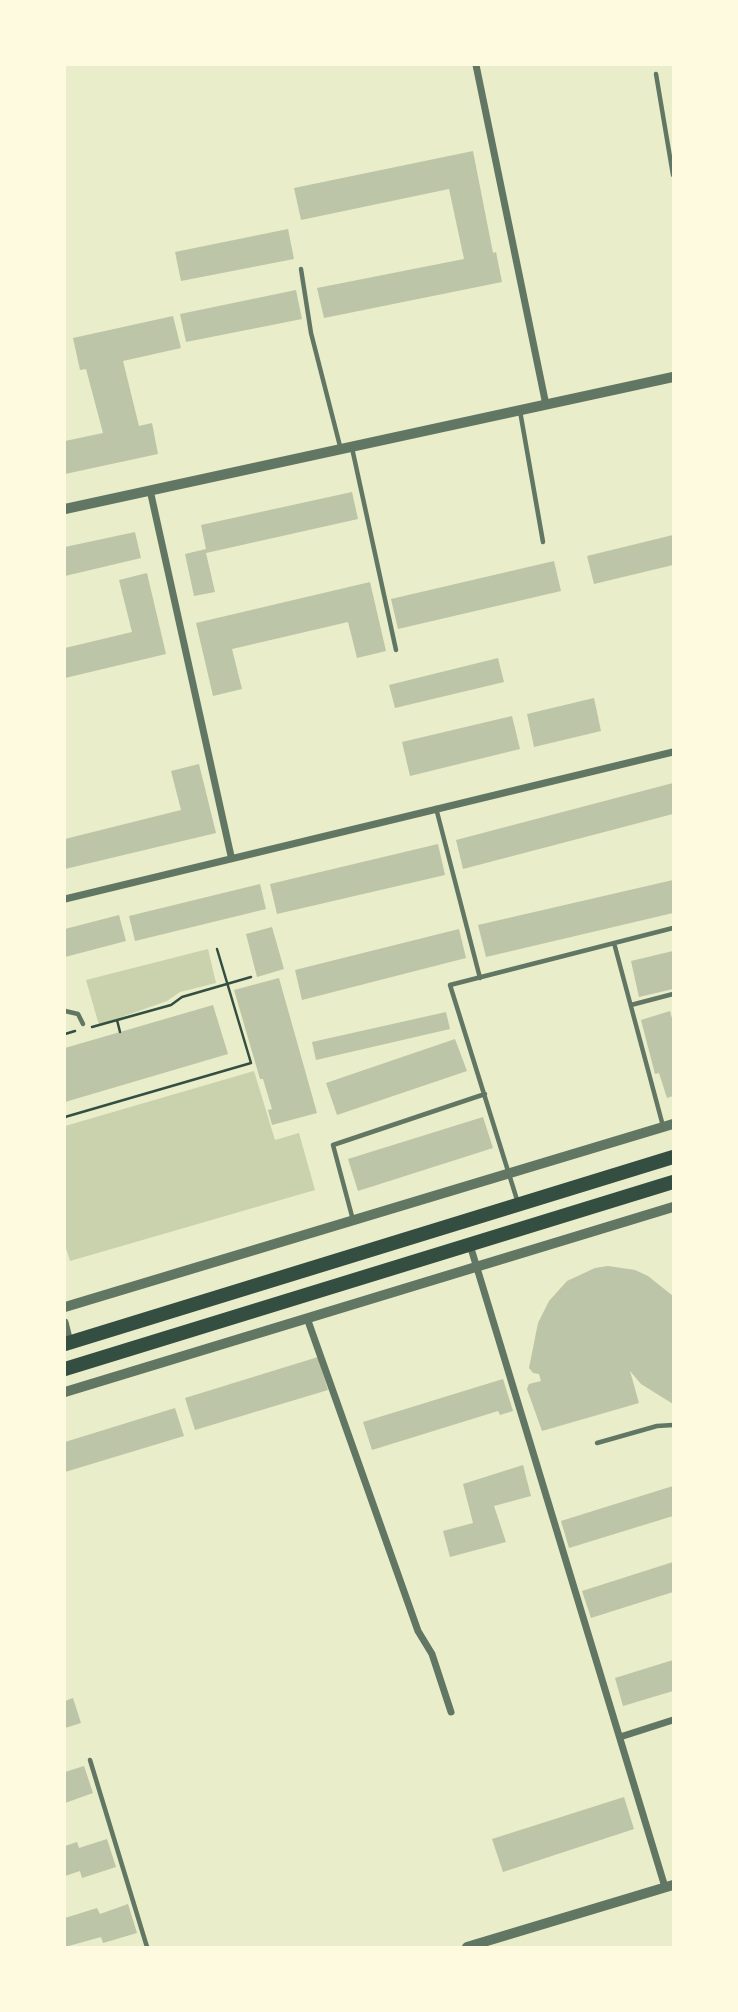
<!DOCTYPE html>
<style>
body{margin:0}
#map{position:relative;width:738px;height:2012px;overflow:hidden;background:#e9edc9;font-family:Lato,sans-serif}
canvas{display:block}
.frame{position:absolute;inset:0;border:66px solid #fefae0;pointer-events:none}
</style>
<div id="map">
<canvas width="738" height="2012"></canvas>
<div class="frame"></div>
</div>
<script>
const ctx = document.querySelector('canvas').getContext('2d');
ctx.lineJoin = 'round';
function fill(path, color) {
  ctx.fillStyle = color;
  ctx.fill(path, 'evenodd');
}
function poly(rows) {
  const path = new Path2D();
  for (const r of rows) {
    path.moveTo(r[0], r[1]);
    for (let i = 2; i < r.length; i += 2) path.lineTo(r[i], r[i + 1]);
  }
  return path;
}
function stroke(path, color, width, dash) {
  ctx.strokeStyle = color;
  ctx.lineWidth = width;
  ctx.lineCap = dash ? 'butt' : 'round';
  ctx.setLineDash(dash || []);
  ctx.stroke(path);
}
fill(poly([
 [208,949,216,983,180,992,167,1001,99,1025,86,980],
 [254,1071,275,1140,299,1133,315,1190,70,1261,65,1245,65,1126]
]), '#cad2ad');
fill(poly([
 [473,151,493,253,496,252,502,282,324,318,317,288,464,259,449,189,301,220,294,188],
 [288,229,294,259,181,281,175,252],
 [296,290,302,319,186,342,180,314],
 [173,316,181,348,123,361,139,426,152,423,158,454,65,474,65,441,103,433,86,369,80,370,73,338],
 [352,492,358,519,206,553,215,592,194,596,185,554,206,549,201,525],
 [135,532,141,558,65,576,65,547],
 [673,535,673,565,594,584,587,556],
 [554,561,561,591,398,629,391,599],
 [147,573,166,654,65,678,65,648,132,632,119,580],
 [370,582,386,651,357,658,348,622,232,649,242,689,213,696,196,623],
 [498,658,504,682,395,708,389,685],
 [594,698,601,731,534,747,527,714],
 [512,716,520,749,410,776,402,742],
 [199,764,216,833,65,869,65,839,181,810,171,771],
 [673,783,673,814,463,869,456,840],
 [438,844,445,875,277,914,270,884],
 [673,880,673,913,486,957,478,925],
 [260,884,266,909,135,941,129,916],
 [119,915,126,941,65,957,65,929],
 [272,927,284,969,257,977,246,934],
 [459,929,466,958,302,1000,295,970],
 [673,951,673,989,639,997,631,961],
 [279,978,317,1113,272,1125,268,1110,272,1109,263,1079,260,1079,234,990],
 [213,1005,228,1054,65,1102,65,1048],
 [670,1011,673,1022,673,1096,667,1098,659,1073,655,1074,641,1020],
 [446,1012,450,1029,316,1060,312,1042],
 [455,1039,467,1071,337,1115,326,1083],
 [483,1117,493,1148,358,1191,348,1159],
 [608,1266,635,1270,648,1276,673,1296,673,1404,641,1384,630,1371,639,1403,542,1431,527,1389,529,1384,541,1381,539,1374,533,1373,529,1368,538,1323,549,1301,567,1281,595,1268],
 [318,1357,328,1390,195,1430,185,1398],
 [503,1379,513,1411,500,1415,498,1411,372,1450,363,1422],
 [175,1408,184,1436,65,1472,65,1442],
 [523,1465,531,1496,494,1506,506,1542,450,1557,443,1531,473,1523,463,1484],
 [673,1486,673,1516,569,1548,561,1521],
 [673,1562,673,1592,591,1618,582,1591],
 [673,1660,673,1691,623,1706,615,1678],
 [73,1698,81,1723,65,1728,65,1701],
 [84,1766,93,1793,65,1803,65,1772],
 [624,1797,634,1829,503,1872,492,1839],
 [107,1839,116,1867,82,1878,80,1871,65,1876,65,1846,77,1842,79,1848],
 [128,1904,137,1933,103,1943,101,1937,65,1947,65,1918,97,1908,100,1914]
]), '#bcc5a7');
stroke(poly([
 [117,1020,120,1032],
 [92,1027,171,1005,182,997,251,977],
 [65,1034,75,1031],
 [65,1117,251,1063,217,949]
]), '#344e41', 2.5);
stroke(poly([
 [656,74,673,175],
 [301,269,311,333,341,450],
 [520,411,543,542],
 [352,448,396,650],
 [436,808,480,978],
 [614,943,663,1126],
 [631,1005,673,994],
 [65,1011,78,1014,83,1024],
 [518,1203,450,985,673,928],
 [353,1220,333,1145,485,1094],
 [597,1443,657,1426,673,1425],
 [90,1760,147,1947]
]), '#617663', 4.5);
stroke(poly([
 [476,65,546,405],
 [150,490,231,856],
 [65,899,673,752],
 [470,1245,665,1887],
 [307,1318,418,1631,432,1654,451,1712],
 [65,1322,70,1342],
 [620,1737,673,1720]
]), '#617663', 7);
stroke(poly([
 [65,509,673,377],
 [65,1307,673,1124],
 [65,1392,673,1207],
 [467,1947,673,1885]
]), '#617663', 10);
stroke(poly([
 [65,1344,673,1157],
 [65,1369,673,1182]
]), '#344e41', 14);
</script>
